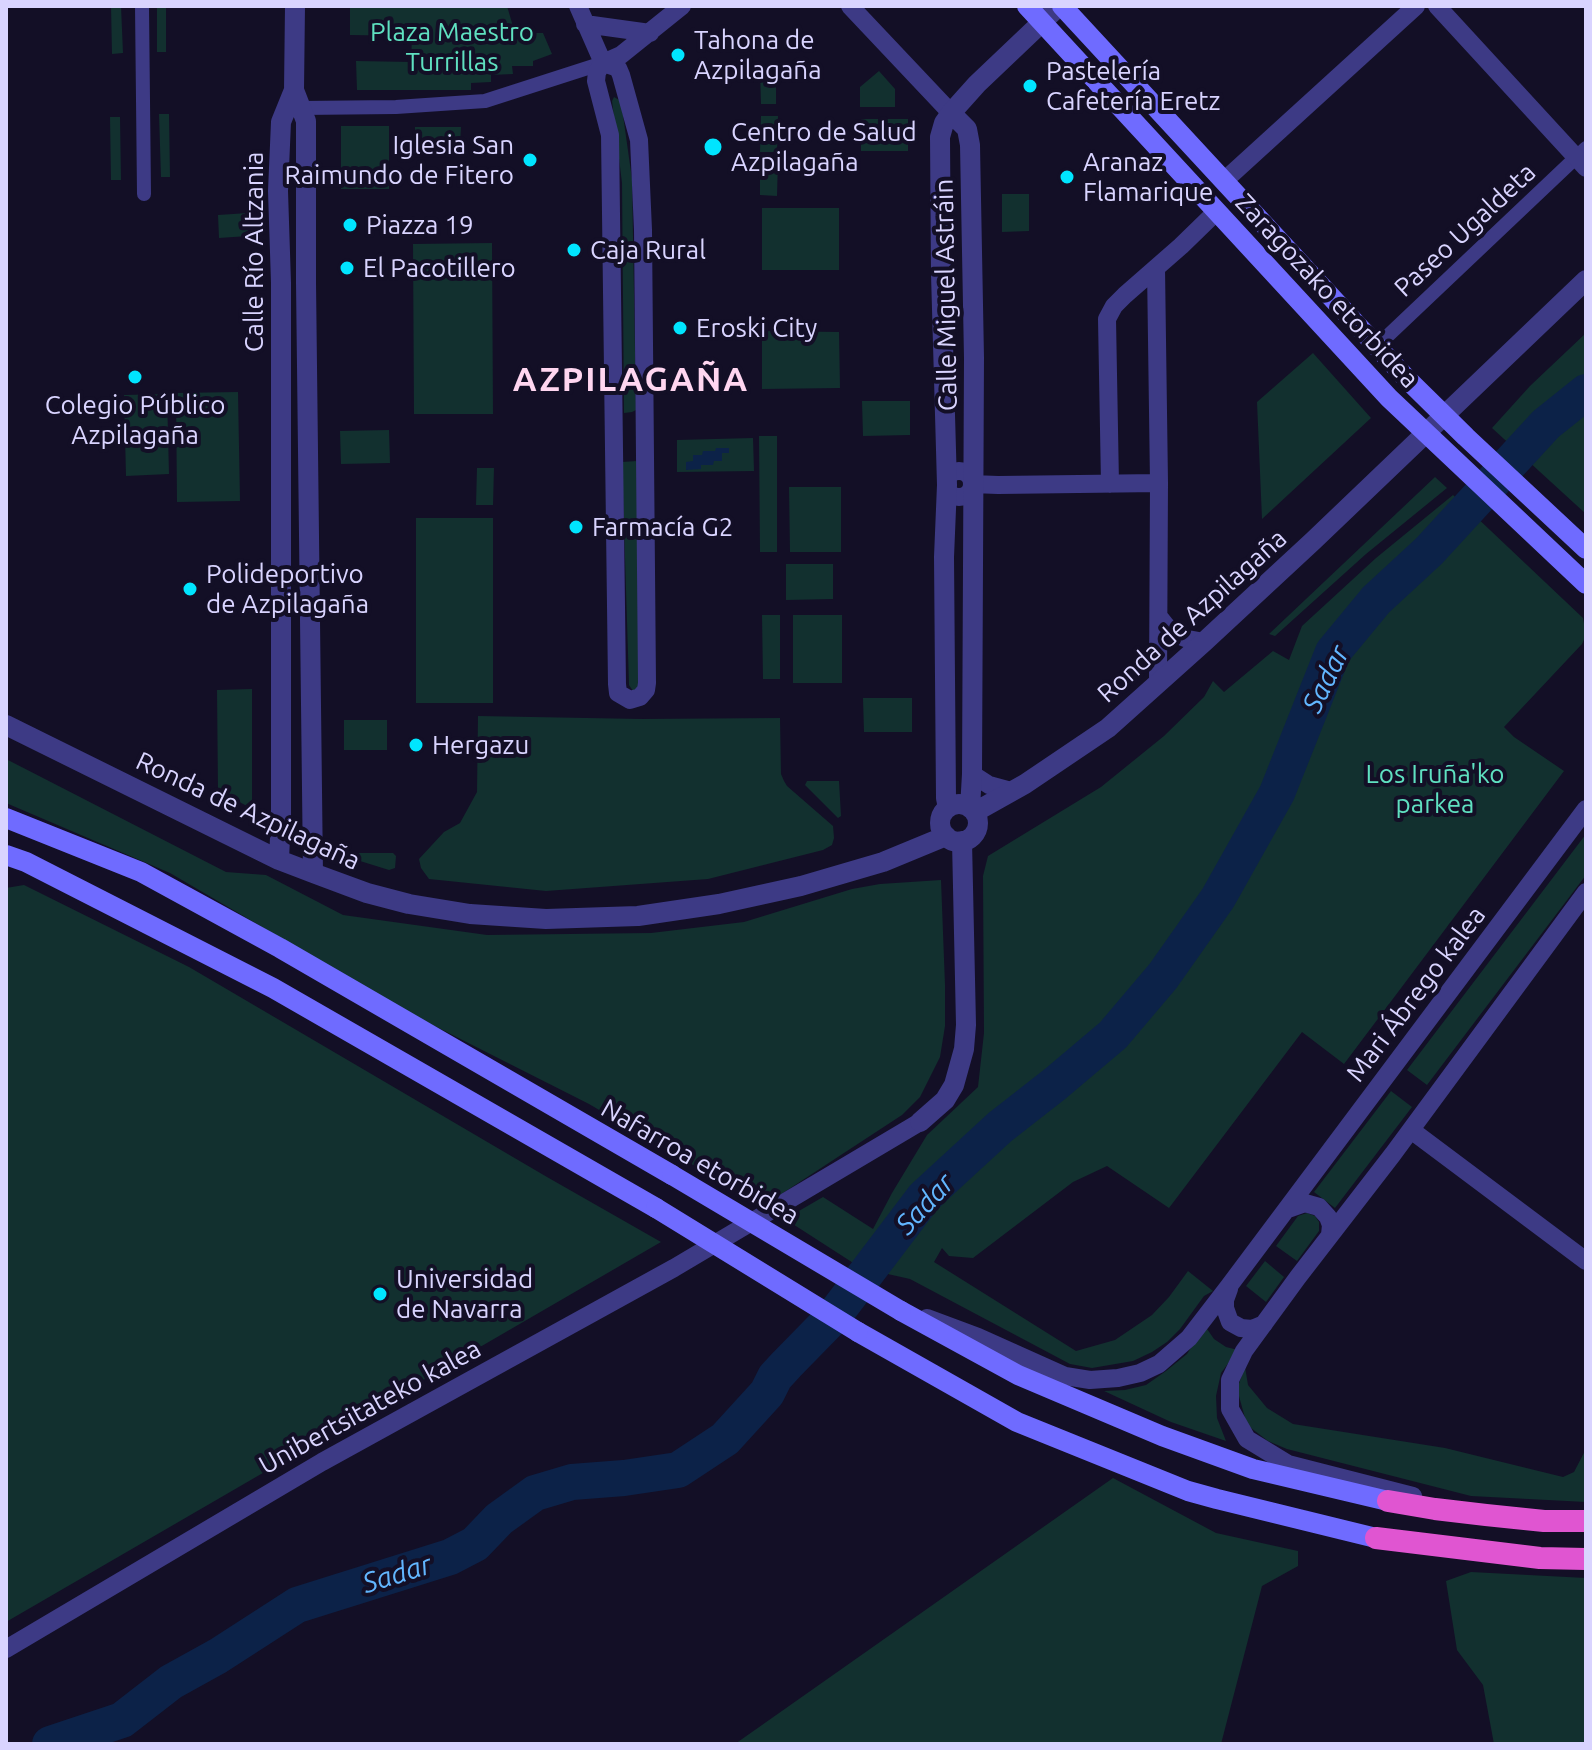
<!DOCTYPE html>
<meta charset="utf-8">
<style>
body{margin:0}
#map{position:relative;width:1592px;height:1750px;overflow:hidden;background:#130f26;font-family:Ubuntu,sans-serif}
canvas{display:block}
.frame{position:absolute;inset:0;border:8px solid #d9d4ff;pointer-events:none}
</style>
<div id="map">
<canvas width="1592" height="1750"></canvas>
<div class="frame"></div>
</div>
<script>
const ctx = document.querySelector('canvas').getContext('2d');
ctx.lineJoin = 'round';
function fill(path, color) {
  ctx.fillStyle = color;
  ctx.fill(path, 'evenodd');
}
function poly(rows) {
  const path = new Path2D();
  for (const r of rows) {
    if (r.length === 3) {
      path.moveTo(r[0] + r[2], r[1]);
      path.arc(r[0], r[1], r[2], 0, 2 * Math.PI);
      continue;
    }
    path.moveTo(r[0], r[1]);
    for (let i = 2; i < r.length; i += 2) path.lineTo(r[i], r[i + 1]);
  }
  return path;
}
function stroke(path, color, width, dash) {
  ctx.strokeStyle = color;
  ctx.lineWidth = width;
  ctx.lineCap = dash ? 'butt' : 'round';
  ctx.setLineDash(dash || []);
  ctx.stroke(path);
}
function write(font, color, halo, rows, align = 'center') {
  ctx.font = font + ' Ubuntu,sans-serif';
  ctx.lineWidth = 8;
  ctx.setLineDash([]);
  ctx.textBaseline = 'middle';
  ctx.strokeStyle = halo;
  ctx.fillStyle = color;
  for (const [text, x, y, turn = 0] of rows) {
    ctx.save();
    ctx.translate(x, y);
    ctx.rotate((+turn || 0) * Math.PI / 180);
    ctx.textAlign = isNaN(turn) ? turn : align;
    if (halo) ctx.strokeText(text, 0, 0);
    ctx.fillText(text, 0, 0);
    ctx.restore();
  }
}
fill(poly([
 [111,6,121,6,123,53,112,54],
 [157,6,166,6,166,52,157,52],
 [350,6,507,6,515,33,543,33,552,54,533,61,533,66,512,66,513,74,491,75,491,82,471,83,471,90,357,90,356,61,411,62,412,36,350,35],
 [760,71,776,87,776,104,761,104],
 [879,71,895,89,895,107,860,107,860,87],
 [614,97,621,101,632,179,636,410,632,412,624,413,622,183,612,101],
 [159,114,169,114,170,177,161,177],
 [761,116,778,116,777,152,760,152],
 [110,117,120,117,121,180,111,180],
 [861,119,908,119,908,151,861,151],
 [341,126,389,126,389,189,341,189],
 [415,127,461,127,460,144,415,144],
 [760,159,778,160,777,196,760,195],
 [1002,194,1029,194,1029,231,1002,232],
 [762,208,839,208,839,270,762,270],
 [248,213,248,236,219,238,218,215],
 [492,243,493,414,414,414,413,244],
 [762,331,839,332,840,388,762,389],
 [1586,333,1586,514,1492,428,1530,386],
 [1313,353,1371,418,1262,519,1257,402],
 [238,392,240,501,177,502,176,393],
 [167,394,169,474,126,476,124,395],
 [862,401,910,401,910,435,863,436],
 [389,430,390,463,341,464,340,431],
 [759,436,777,436,777,552,760,552],
 [753,438,754,471,677,472,677,440],
 [637,461,641,685,633,691,629,685,622,462],
 [477,468,494,468,493,505,476,505],
 [1435,477,1447,488,1366,554,1275,636,1269,634],
 [789,487,841,487,841,552,790,552],
 [1453,495,1583,618,1586,635,1582,644,1504,727,1514,737,1564,771,1344,1064,1302,1032,1169,1208,1107,1166,1073,1182,973,1258,949,1256,942,1248,934,1262,1076,1351,1115,1340,1152,1315,1169,1297,1188,1271,1213,1291,1204,1296,1180,1329,1167,1342,1152,1352,1133,1361,1092,1368,1070,1364,910,1279,861,1268,785,1219,823,1197,873,1229,892,1193,927,1135,978,1087,984,1033,983,876,988,856,1101,787,1164,736,1204,697,1213,681,1224,692,1273,651,1289,660,1302,626,1376,558],
 [416,518,493,518,493,703,416,703],
 [786,564,833,564,833,599,786,600],
 [762,615,780,615,780,679,763,679],
 [793,615,842,615,842,683,793,683],
 [252,689,252,802,247,806,218,791,217,690],
 [863,698,912,698,912,732,864,732],
 [478,716,641,719,780,718,781,774,784,781,787,786,833,826,834,838,832,845,823,850,708,879,546,891,429,879,421,868,419,859,444,832,460,823,477,792],
 [344,720,387,720,387,750,344,750],
 [6,759,226,872,266,875,343,915,487,935,651,933,744,922,852,889,880,884,941,880,945,985,945,1026,940,1057,920,1097,902,1115,763,1206,589,1104,409,1013,170,873,6,803],
 [807,781,839,781,841,816,838,818,805,785],
 [1586,834,1586,875,1427,1085,1407,1070],
 [344,853,393,853,396,856,395,868,389,870,344,856],
 [24,885,189,967,547,1177,661,1242,6,1622,6,888],
 [1391,1091,1412,1107,1335,1208,1314,1192],
 [1307,1213,1315,1216,1319,1222,1319,1231,1297,1261,1276,1246,1298,1216],
 [1265,1261,1284,1277,1266,1302,1246,1286],
 [1205,1326,1214,1339,1226,1347,1238,1350,1221,1373,1216,1396,1217,1418,1226,1441,1171,1422,1104,1391,1125,1390,1146,1385,1166,1371,1187,1354],
 [1245,1367,1248,1385,1267,1408,1293,1424,1445,1448,1563,1477,1574,1472,1586,1449,1586,1502,1471,1496,1287,1449,1268,1441,1247,1425,1237,1389],
 [1113,1478,1216,1533,1298,1551,1298,1566,1262,1586,1221,1744,735,1744],
 [1471,1572,1586,1578,1586,1744,1494,1744,1483,1685,1457,1650,1446,1581]
]), '#12302f');
fill(poly([
 [716,448,729,448,729,453,722,453,722,461,714,461,713,465,701,465,701,469,686,470,686,462,693,461,693,455,702,455,703,451,715,451]
]), '#0c2248');
stroke(poly([
 [50,1744,122,1720,171,1682,218,1656,297,1605,450,1557,475,1544,499,1519,535,1493,572,1482,624,1478,678,1470,725,1439,767,1393,775,1377,787,1364,833,1317,924,1197,1000,1127,1055,1084,1113,1035,1163,976,1218,898,1277,793,1333,652,1376,600,1429,551,1546,424,1586,392]
]), '#0c2248', 36);
stroke(poly([
 [142,6,144,194],
 [301,108,396,107,485,101,603,63],
 [1377,346,1586,148]
]), '#3d3a85', 14);
stroke(poly([
 [578,6,603,63],
 [850,6,951,113],
 [1437,6,1586,168],
 [585,24,650,33],
 [603,63,618,68,621,75,639,140,643,230,647,683,646,690,640,697,630,700,618,693,617,684,610,135,596,81,597,72,603,63],
 [603,63,621,55,682,6],
 [1224,181,1416,6],
 [1156,268,1159,483,1158,683],
 [959,484,13],
 [972,484,998,485,1159,483],
 [1110,484,1107,319,1114,306,1125,295,1181,246,1217,211],
 [1160,618,1172,633,1188,639,1204,642],
 [972,774,989,785,1011,791],
 [1411,1130,1586,1261],
 [1288,1209,1305,1203,1319,1207,1328,1217,1331,1225,1330,1235],
 [1229,1289,1225,1300,1225,1308,1230,1322,1241,1328,1252,1329,1264,1324],
 [927,1318,978,1337,1065,1376,1090,1380,1118,1378,1140,1373,1159,1364,1189,1338,1229,1286,1586,809],
 [1413,1496,1288,1464,1247,1439,1230,1409,1230,1380,1244,1351,1298,1277,1393,1154,1586,892],
 [6,1649,322,1462,674,1268,920,1122]
]), '#3d3a85', 18);
stroke(poly([
 [294,90,306,121,306,282,313,873],
 [951,113,967,129,970,145,974,358,972,774,970,808],
 [6,725,279,860,313,873,367,893,409,904,470,914,546,919,638,916,719,904,801,886,883,862,946,836],
 [959,823,19],
 [948,808,946,798,944,557,947,485,941,274,940,137,944,123,951,113,977,84,1059,6],
 [975,812,1025,784,1108,728,1204,642,1313,541,1586,280],
 [279,860,281,815,281,283,278,191,281,122,294,90,295,6],
 [920,1122,945,1100,954,1085,964,1049,966,1025,962,841]
]), '#3d3a85', 20);
stroke(poly([
 [1027,6,1389,398,1586,584],
 [1062,6,1408,380,1466,437,1586,549],
 [6,818,141,872,280,948,672,1175],
 [6,855,26,862,273,988,656,1208],
 [901,1311,1018,1375,1162,1436,1253,1469,1388,1501],
 [858,1332,1017,1422,1188,1491,1217,1499,1376,1538]
]), '#6f6bff', 20);
stroke(poly([
 [1388,1501,1435,1509,1486,1515,1544,1521,1586,1521],
 [1376,1538,1540,1558,1586,1559]
]), '#e055d1', 22);
stroke(poly([
 [672,1175,901,1311],
 [656,1208,858,1332]
]), '#6f6bff', 20);
for (const [x, y, r, color] of [
 [678,55,8,"#00e5ff"],
 [1030,86,8,"#00e5ff"],
 [713,147,10,"#00e5ff"],
 [530,160,8,"#00e5ff"],
 [1067,177,8,"#00e5ff"],
 [350,225,8,"#00e5ff"],
 [574,250,8,"#00e5ff"],
 [347,268,8,"#00e5ff"],
 [680,328,8,"#00e5ff"],
 [135,377,8,"#00e5ff"],
 [576,527,8,"#00e5ff"],
 [190,589,8,"#00e5ff"],
 [416,745,8,"#00e5ff"],
 [380,1294,8,"#00e5ff"]
]) {
  const dot = new Path2D();
  dot.arc(x, y, r, 0, 2 * Math.PI);
  ctx.fillStyle = color;
  ctx.fill(dot);
  stroke(dot, '#130f26', 3);
}
write('26px', '#5fe0c0', '#130f26', [
 ["Plaza Maestro",452,32],
 ["Turrillas",452,62],
 ["Los Iruña'ko",1435,774],
 ["parkea",1435,804]
]);
write('26px', '#d9d4ff', '#130f26', [
 ["Tahona de",694,40],
 ["Azpilagaña",694,70],
 ["Pastelería",1046,71],
 ["Cafetería Eretz",1046,101],
 ["Centro de Salud",731,132],
 ["Azpilagaña",731,162],
 ["Iglesia San",514,145,"right"],
 ["Raimundo de Fitero",514,175,"right"],
 ["Aranaz",1083,162],
 ["Flamarique",1083,192],
 ["Piazza 19",366,225],
 ["Caja Rural",590,250],
 ["El Pacotillero",363,268],
 ["Eroski City",696,328],
 ["Colegio Público",135,405,"center"],
 ["Azpilagaña",135,435,"center"],
 ["Farmacía G2",592,527],
 ["Polideportivo",206,574],
 ["de Azpilagaña",206,604],
 ["Hergazu",432,745],
 ["Universidad",396,1279],
 ["de Navarra",396,1309]
], 'left');
write('26px', '#d9d4ff', '#130f26', [
 ["Paseo Ugaldeta",1465,230,-43],
 ["Calle Río Altzania",254,252,-90],
 ["Zaragozako etorbidea",1327,291,47],
 ["Calle Miguel Astráin",946,295,-91],
 ["Ronda de Azpilagaña",1192,616,-42],
 ["Ronda de Azpilagaña",248,811,25],
 ["Mari Ábrego kalea",1416,994,-53],
 ["Nafarroa etorbidea",700,1162,30],
 ["Unibertsitateko kalea",370,1407,-29]
]);
write('italic 28px', '#62b6ff', '#130f26', [
 ["Sadar",1326,679,-64],
 ["Sadar",925,1204,-47],
 ["Sadar",397,1574,-17]
]);
ctx.letterSpacing = '2px';
write('bold 34px', '#ffd6f0', '#130f26', [
 ["AZPILAGAÑA",631,380]
]);
ctx.letterSpacing = '0px';
</script>
